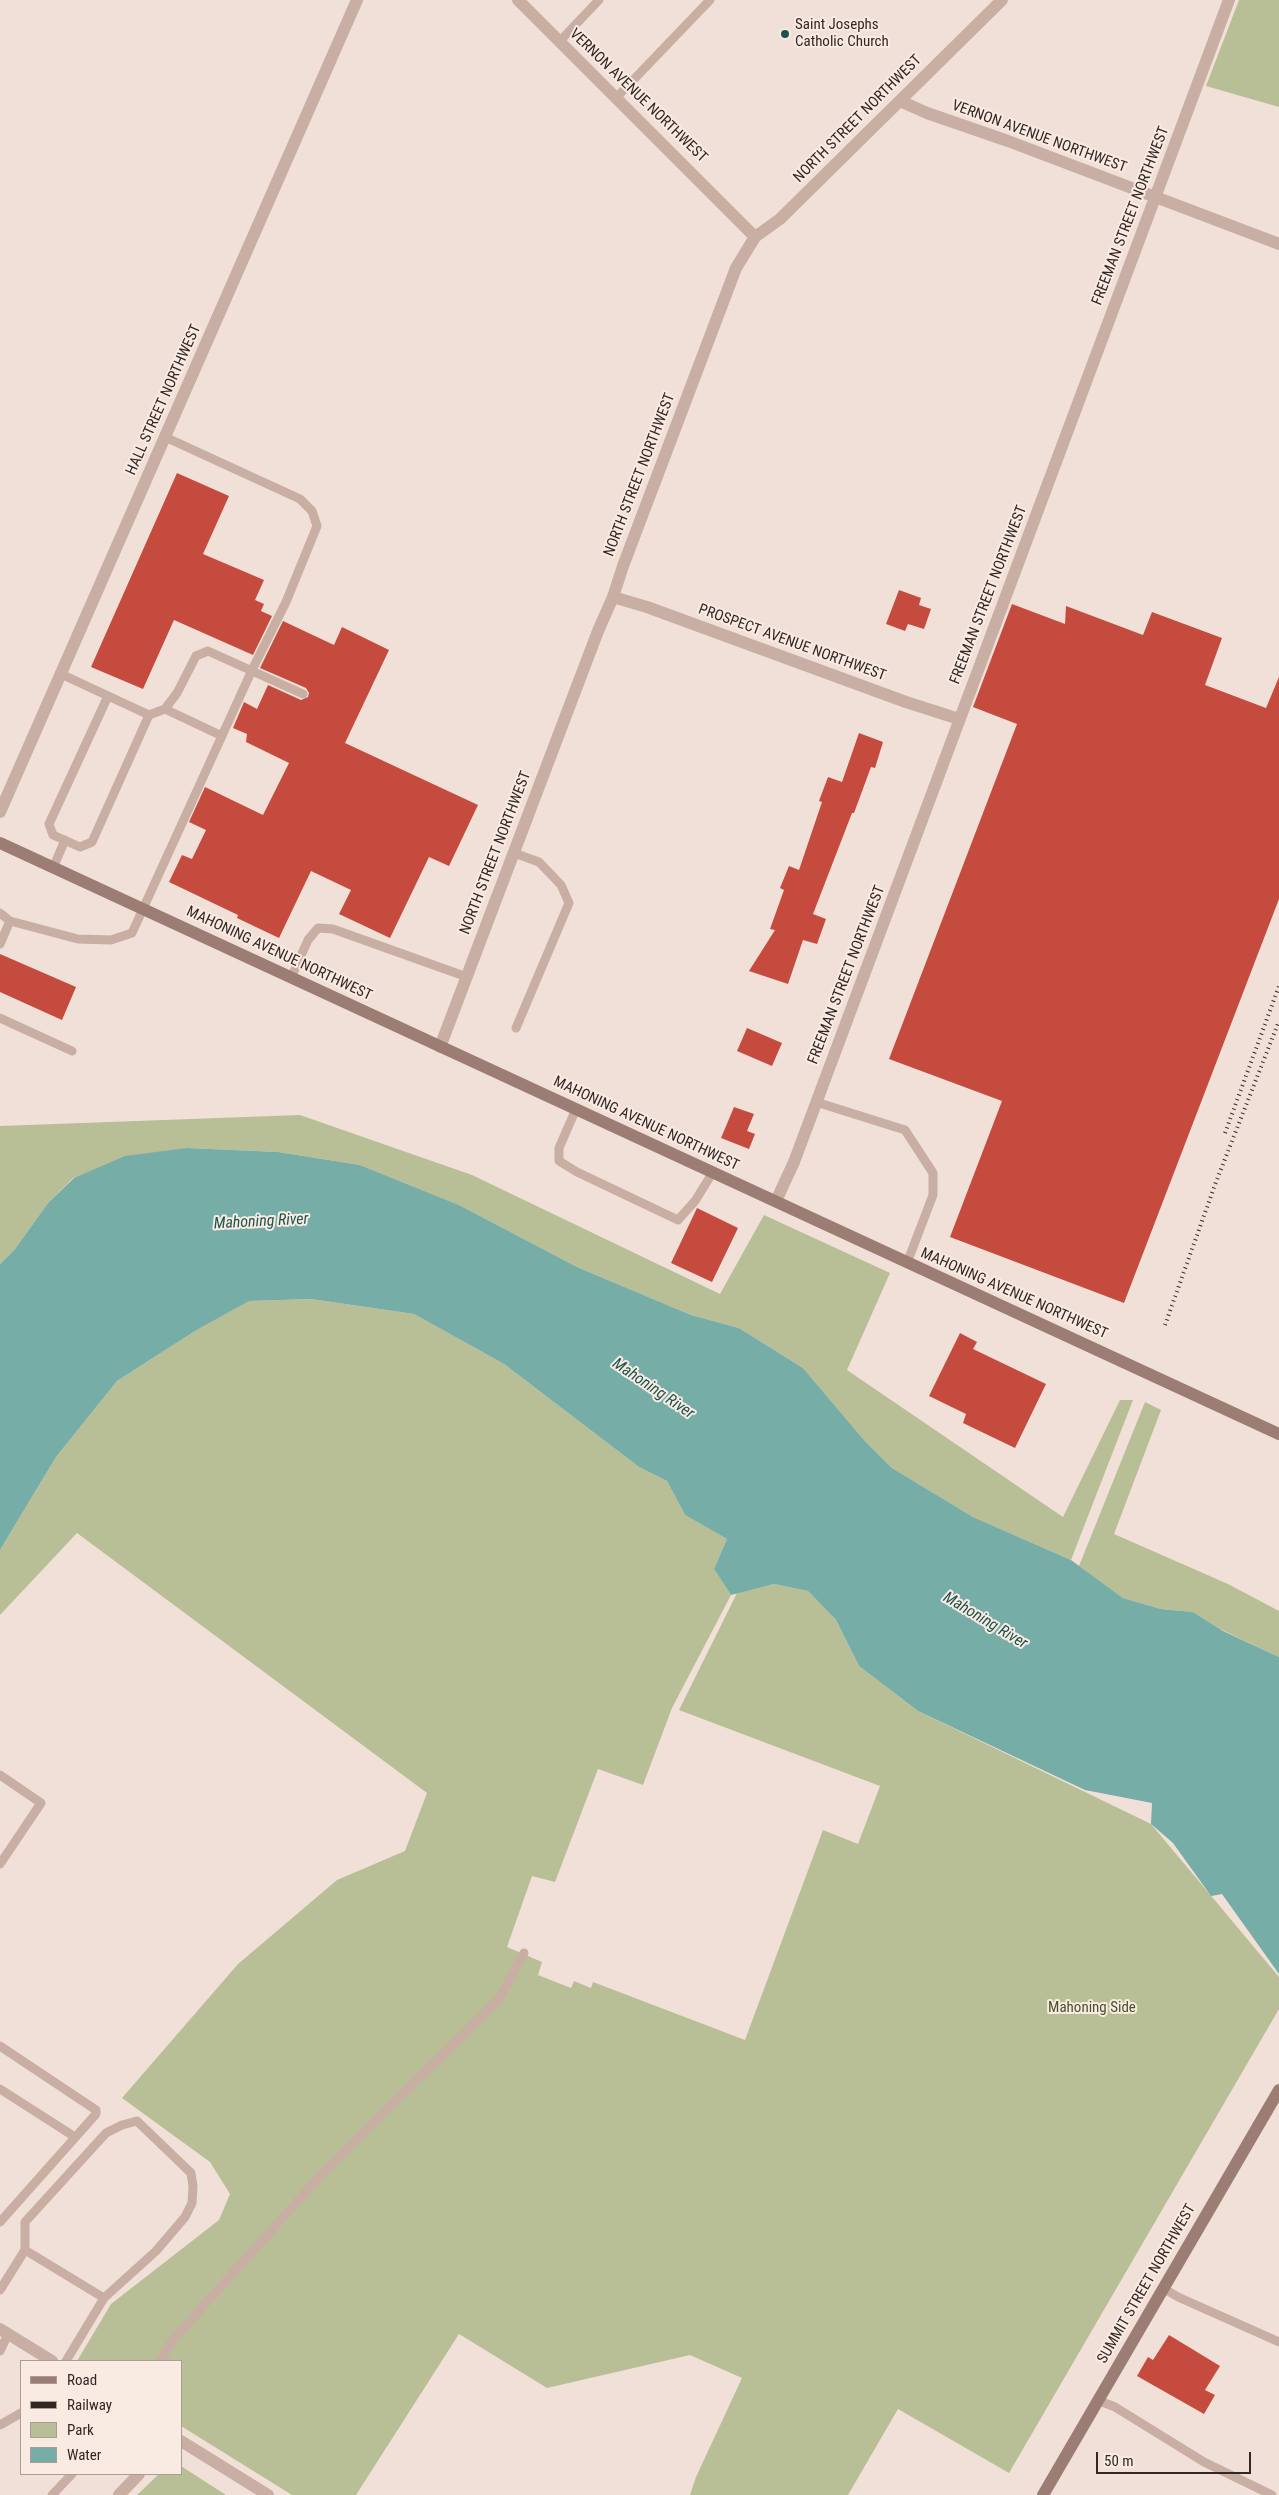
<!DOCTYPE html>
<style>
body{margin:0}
#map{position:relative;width:1279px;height:2495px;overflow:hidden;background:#f1e0d7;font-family:"Roboto Condensed",sans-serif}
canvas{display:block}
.legend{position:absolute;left:20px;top:2360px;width:162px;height:115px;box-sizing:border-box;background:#f9ebe2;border:1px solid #aa9d96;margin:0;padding:6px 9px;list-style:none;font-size:15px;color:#332725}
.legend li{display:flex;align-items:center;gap:10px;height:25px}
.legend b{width:25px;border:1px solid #aa9d96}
.scale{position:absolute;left:1096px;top:2452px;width:155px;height:22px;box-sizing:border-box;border:2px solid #332725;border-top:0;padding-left:6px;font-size:15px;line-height:18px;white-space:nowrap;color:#332725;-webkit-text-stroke:4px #f9ebe2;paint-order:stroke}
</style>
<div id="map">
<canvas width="1279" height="2495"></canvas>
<ul class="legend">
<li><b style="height:6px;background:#9c7d74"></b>Road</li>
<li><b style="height:6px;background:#332725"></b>Railway</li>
<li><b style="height:14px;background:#b8bf97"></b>Park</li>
<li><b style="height:14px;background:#76ada7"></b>Water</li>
</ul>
<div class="scale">50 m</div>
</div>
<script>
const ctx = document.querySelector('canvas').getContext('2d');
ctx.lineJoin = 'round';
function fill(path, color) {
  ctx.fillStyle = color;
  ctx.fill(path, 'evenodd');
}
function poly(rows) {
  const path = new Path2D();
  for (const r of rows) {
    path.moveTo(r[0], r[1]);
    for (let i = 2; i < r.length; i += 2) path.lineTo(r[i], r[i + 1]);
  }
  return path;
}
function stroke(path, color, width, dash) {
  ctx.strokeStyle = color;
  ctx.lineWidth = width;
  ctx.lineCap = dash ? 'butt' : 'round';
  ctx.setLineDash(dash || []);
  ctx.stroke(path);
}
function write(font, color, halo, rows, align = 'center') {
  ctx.font = font + ' "Roboto Condensed",sans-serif';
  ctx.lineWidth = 4;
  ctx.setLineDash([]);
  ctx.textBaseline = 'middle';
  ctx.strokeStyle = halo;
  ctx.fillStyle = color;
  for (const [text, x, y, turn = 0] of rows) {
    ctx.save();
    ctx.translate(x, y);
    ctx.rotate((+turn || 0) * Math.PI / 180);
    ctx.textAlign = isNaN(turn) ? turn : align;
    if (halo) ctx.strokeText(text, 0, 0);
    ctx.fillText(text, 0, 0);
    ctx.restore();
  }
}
fill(poly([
 [1239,0,1279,0,1279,107,1206,86],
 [300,1115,472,1175,720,1294,764,1215,890,1273,847,1370,1063,1517,1120,1400,1133,1400,1071,1560,973,1517,892,1468,864,1440,803,1368,739,1328,691,1315,577,1267,459,1205,360,1165,278,1152,187,1148,73,1178,48,1203,15,1249,0,1264,0,1126],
 [311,1299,414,1314,504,1364,639,1467,667,1481,685,1515,727,1539,714,1569,731,1595,672,1708,643,1785,598,1769,555,1882,532,1876,507,1947,542,1962,538,1975,571,1988,574,1981,591,1988,593,1982,745,2040,823,1830,858,1844,880,1786,679,1710,737,1593,774,1584,808,1591,836,1620,859,1666,918,1711,1151,1824,1279,1977,1279,2009,1009,2473,898,2409,848,2495,690,2495,696,2477,742,2378,690,2355,547,2388,459,2334,356,2495,292,2495,181,2426,181,2361,77,2361,111,2304,219,2220,230,2194,210,2162,122,2098,238,1964,337,1880,405,1851,427,1793,77,1533,0,1615,0,1550,56,1457,117,1381,195,1331,248,1301],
 [1145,1402,1161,1410,1114,1534,1228,1584,1279,1611,1279,1657,1220,1629,1193,1612,1161,1609,1123,1598,1079,1566],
 [181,2466,226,2495,137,2495,159,2474,181,2474]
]), '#b8bf97');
fill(poly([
 [187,1148,278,1152,360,1165,459,1205,577,1267,691,1315,739,1328,803,1368,864,1440,892,1468,973,1517,1071,1560,1123,1598,1161,1609,1193,1612,1223,1631,1279,1657,1279,1974,1222,1894,1211,1896,1173,1843,1151,1824,1152,1803,1085,1790,918,1711,859,1666,836,1620,808,1591,774,1584,731,1595,714,1569,727,1539,685,1515,667,1481,639,1467,504,1364,414,1314,311,1299,249,1301,195,1331,117,1381,56,1457,0,1550,0,1264,15,1249,48,1203,74,1178,125,1156]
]), '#76ada7');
fill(poly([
 [177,473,229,496,203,554,264,580,255,600,264,604,261,611,272,616,253,655,174,620,143,689,91,667],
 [899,590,921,598,919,605,931,609,924,629,908,624,905,631,886,624],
 [1012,604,1065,624,1066,606,1143,635,1152,612,1222,638,1205,685,1266,708,1279,677,1279,899,1124,1303,950,1237,1002,1101,889,1059,1017,724,973,707],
 [283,621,334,645,342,627,389,650,345,743,478,805,449,866,429,857,390,938,339,914,351,890,311,871,279,938,237,918,238,915,169,882,182,855,192,859,206,830,189,822,205,787,263,815,289,763,246,742,247,734,233,728,244,702,257,709,268,685,301,700,308,697,309,693,306,688,260,668],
 [859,733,883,742,875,768,871,767,854,813,852,813,813,914,826,919,817,944,803,940,788,984,749,971,775,930,770,929,784,890,780,888,789,866,799,870,822,802,819,801,828,777,842,782],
 [0,954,76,987,62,1020,0,992],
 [747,1028,782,1043,772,1066,737,1051],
 [734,1107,754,1114,747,1131,755,1134,749,1149,721,1138],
 [697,1208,738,1228,712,1282,671,1263],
 [960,1333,977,1342,973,1349,1046,1384,1015,1448,963,1423,966,1414,929,1396],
 [1169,2335,1220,2366,1205,2390,1215,2395,1204,2414,1137,2376,1148,2357,1153,2360]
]), '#c64b3f');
stroke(poly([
 [559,42,599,0],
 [616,98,710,0],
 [61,674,149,715,165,709,177,693,196,656,208,651,303,694],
 [108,696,49,824,53,835,80,847,92,842,149,715],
 [165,709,222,736],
 [514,853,539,862,561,885,569,903,516,1028],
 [53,868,65,840],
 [0,913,10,921,78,939,111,940,132,933,252,670,286,602,317,526,312,511,300,499,165,437],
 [0,944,10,921],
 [291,978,308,940,318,928,333,929,467,977],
 [0,1018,72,1051],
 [816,1102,905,1130,933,1173,933,1195,907,1263],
 [576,1109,559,1148,559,1161,577,1172,678,1220,695,1201,713,1172],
 [0,1775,41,1803,0,1864],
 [0,2046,96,2110,96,2114,0,2222],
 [0,2089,75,2137],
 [25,2250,25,2222,106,2133,122,2125,137,2121,191,2173,193,2186,192,2203,185,2217,156,2251,104,2298],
 [1163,2288,1178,2297,1279,2342],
 [0,2290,25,2250,104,2298,66,2361],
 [0,2351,8,2334],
 [160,2361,173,2340,321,2175,499,1999,524,1953],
 [1097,2400,1115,2407,1204,2462,1272,2495],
 [0,2425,21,2413],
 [52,2495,72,2474]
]), '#c8aea3', 9);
stroke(poly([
 [518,0,755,237],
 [900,101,927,113,1008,141,1279,244],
 [613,597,647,607,906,702,959,719],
 [0,812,357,0],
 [440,1047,598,631,613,597,623,566,736,268,755,237,780,219,1002,0],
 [776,1201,794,1162,1229,0],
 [0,2329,52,2361],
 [181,2441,268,2495],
 [119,2495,139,2474]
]), '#c8aea3', 12);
stroke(poly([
 [0,843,1279,1434],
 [1043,2495,1279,2090]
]), '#9c7d74', 12);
stroke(poly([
 [1225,1133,1279,986],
 [1165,1325,1216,1182,1279,1021]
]), '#332725', 4, [1, 4]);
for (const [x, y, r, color] of [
 [785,34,5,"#1b544f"]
]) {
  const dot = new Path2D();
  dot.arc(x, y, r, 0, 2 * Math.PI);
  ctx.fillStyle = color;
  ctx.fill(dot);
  stroke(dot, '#f9ebe2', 2);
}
write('15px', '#332725', '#f9ebe2', [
 ["Saint Josephs",795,25],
 ["Catholic Church",795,42]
], 'left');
write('15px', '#332725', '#f9ebe2', [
 ["VERNON AVENUE NORTHWEST",638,96,44],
 ["NORTH STREET NORTHWEST",858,119,-45],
 ["VERNON AVENUE NORTHWEST",1039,137,20],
 ["FREEMAN STREET NORTHWEST",1131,216,-69],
 ["HALL STREET NORTHWEST",164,400,-66],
 ["NORTH STREET NORTHWEST",640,475,-69],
 ["FREEMAN STREET NORTHWEST",989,595,-69],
 ["PROSPECT AVENUE NORTHWEST",792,643,20],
 ["NORTH STREET NORTHWEST",496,853,-69],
 ["MAHONING AVENUE NORTHWEST",279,954,25],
 ["FREEMAN STREET NORTHWEST",847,975,-69],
 ["MAHONING AVENUE NORTHWEST",646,1124,25],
 ["MAHONING AVENUE NORTHWEST",1014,1294,24],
 ["SUMMIT STREET NORTHWEST",1147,2284,-60]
]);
write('15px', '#485129', '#f9ebe2', [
 ["Mahoning Side",1092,2008]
]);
write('italic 16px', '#1b544f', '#f9ebe2', [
 ["Mahoning River",261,1222,-3],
 ["Mahoning River",653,1389,34],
 ["Mahoning River",985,1621,31]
]);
</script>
